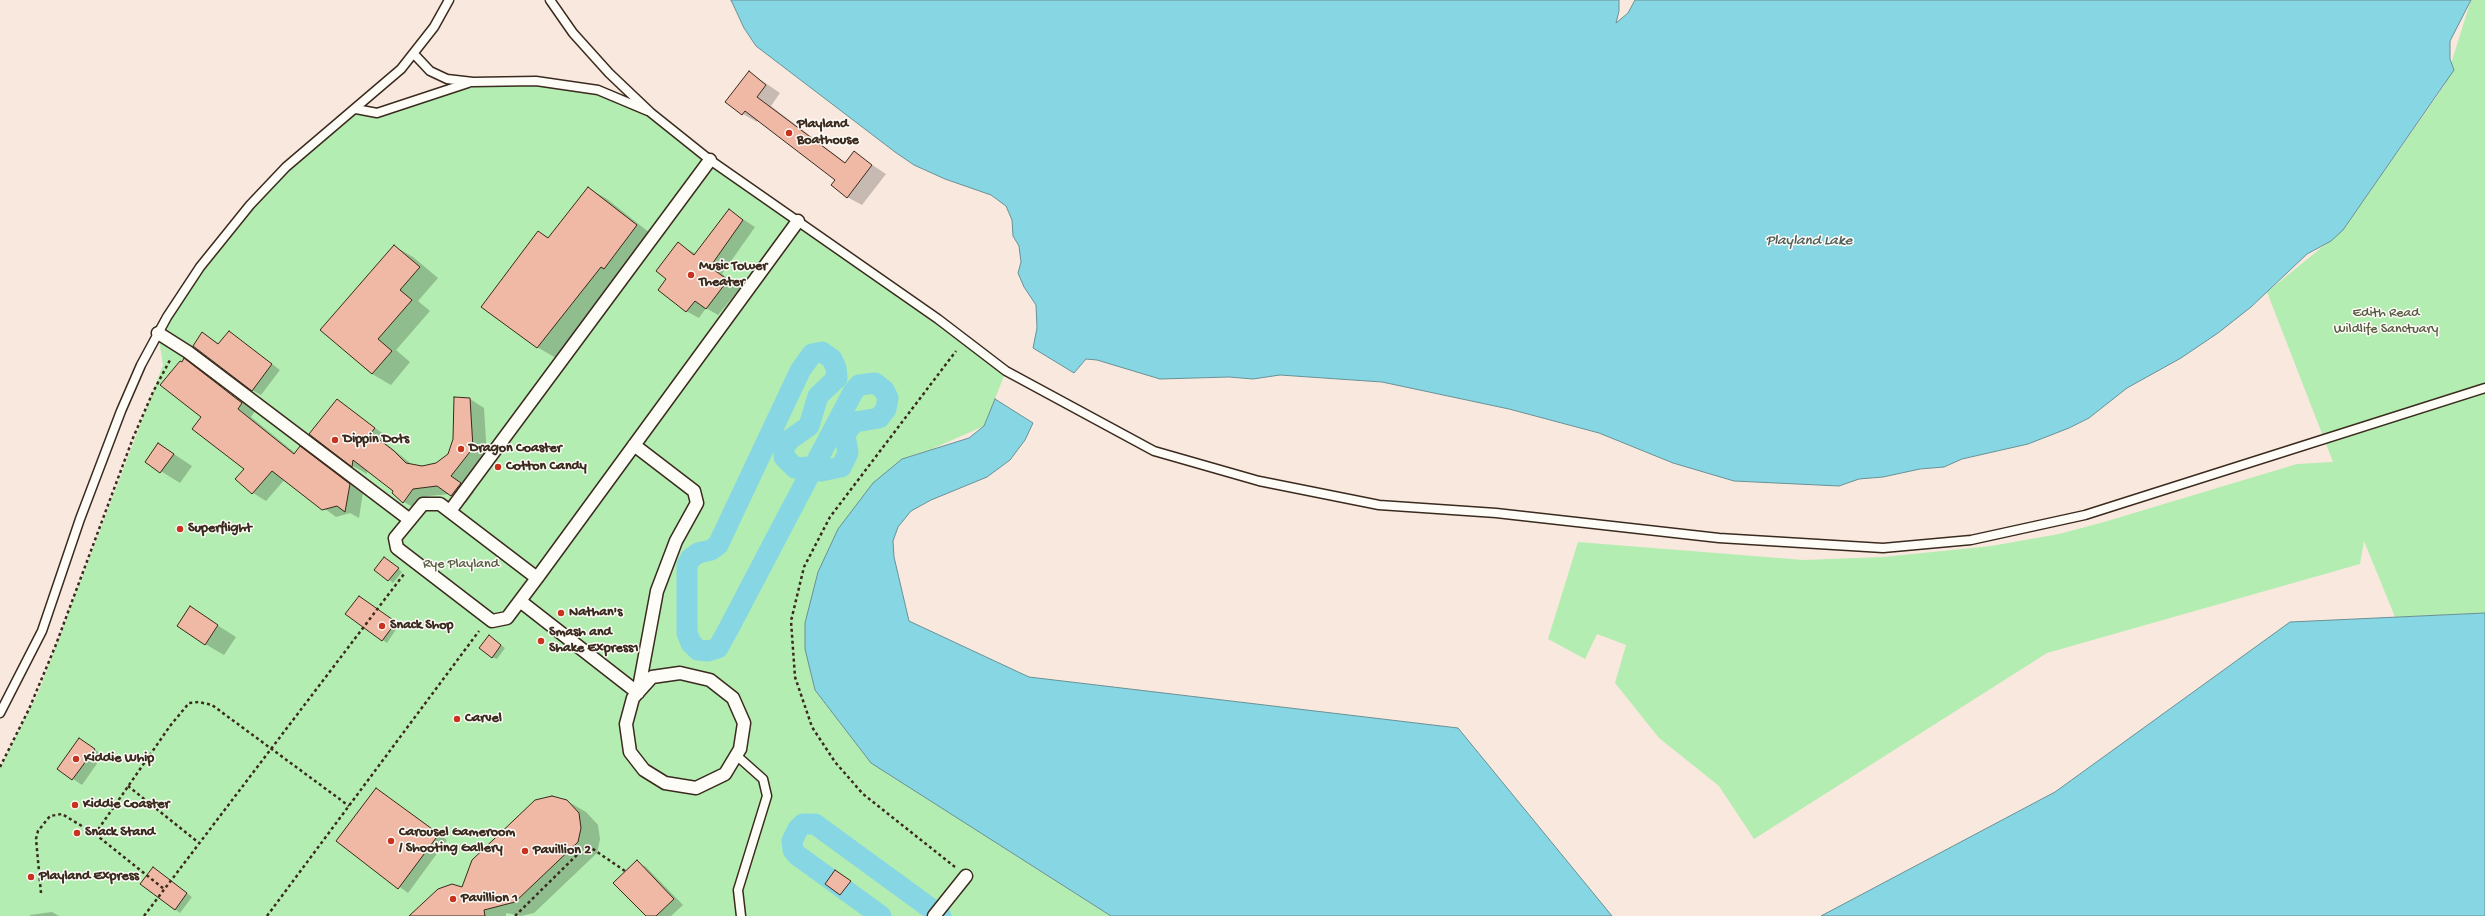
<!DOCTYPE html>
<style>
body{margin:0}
canvas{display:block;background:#f9e8de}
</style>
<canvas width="2485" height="916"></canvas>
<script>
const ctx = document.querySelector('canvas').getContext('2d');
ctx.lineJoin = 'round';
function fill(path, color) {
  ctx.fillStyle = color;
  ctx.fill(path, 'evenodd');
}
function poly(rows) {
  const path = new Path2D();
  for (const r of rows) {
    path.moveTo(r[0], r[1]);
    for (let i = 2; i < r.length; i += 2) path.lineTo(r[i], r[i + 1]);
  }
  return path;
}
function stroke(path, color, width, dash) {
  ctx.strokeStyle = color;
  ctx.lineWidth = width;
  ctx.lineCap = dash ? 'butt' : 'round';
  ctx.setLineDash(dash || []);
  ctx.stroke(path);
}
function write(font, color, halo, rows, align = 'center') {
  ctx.font = font + ' "Gochi Hand",sans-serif';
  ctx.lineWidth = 3;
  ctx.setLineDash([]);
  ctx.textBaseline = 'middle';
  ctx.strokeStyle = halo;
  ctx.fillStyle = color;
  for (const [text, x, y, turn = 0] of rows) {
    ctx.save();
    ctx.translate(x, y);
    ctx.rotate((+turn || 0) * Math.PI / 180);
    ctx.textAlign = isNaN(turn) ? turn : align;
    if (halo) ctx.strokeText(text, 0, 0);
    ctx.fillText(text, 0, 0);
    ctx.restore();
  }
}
fill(poly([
 [2471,0,2485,0,2485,613,2395,617,2364,541,2360,564,2047,653,1754,839,1719,786,1659,738,1615,683,1626,645,1597,634,1585,659,1548,639,1578,542,1804,560,1883,557,1991,546,2059,534,2104,522,2297,464,2333,462,2267,292,2343,230,2444,86],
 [504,80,598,90,650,112,1006,371,984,426,932,449,902,459,805,623,811,675,815,690,871,763,1111,916,0,916,0,768,38,693,163,365,158,333,200,267,286,167,356,109,377,113,473,82]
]), '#b4edb1');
const water = poly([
 [731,0,1619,0,1619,11,1616,23,1628,13,1635,0,2471,0,2450,41,2450,59,2454,70,2343,230,2331,241,2307,254,2251,307,2218,333,2181,358,2127,388,2089,418,2069,428,2028,444,1962,459,1944,467,1920,469,1883,477,1859,479,1839,486,1734,481,1673,463,1599,433,1509,409,1382,382,1280,375,1253,379,1229,377,1160,379,1097,360,1086,359,1074,373,1033,348,1037,328,1036,305,1024,287,1018,273,1021,262,1019,246,1013,236,1012,220,1006,206,991,195,945,179,914,165,895,152,756,46,744,28,731,0],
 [995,399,1033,423,1025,440,1010,460,987,477,931,500,911,511,898,527,893,541,894,557,909,621,1029,677,1458,728,1612,916,1111,916,871,763,815,690,805,649,805,623,818,572,838,529,873,483,902,459,969,438,984,426,995,399],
 [2485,613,2485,916,1821,916,2055,792,2290,622,2485,613]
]);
fill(water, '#87d6e4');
stroke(water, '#699195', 1);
fill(poly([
 [749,72,780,93,771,106,846,163,854,153,886,174,862,205,847,197,836,180,759,120,757,122,743,114,726,102],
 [588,188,607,199,655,237,556,358,537,347,539,233,549,239],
 [730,211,755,227,722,274,740,288,718,315,706,308,699,318,686,311,668,279,678,244,696,254],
 [394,246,413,257,438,278,418,301,430,311,396,350,410,362,391,385,372,374,321,330],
 [229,332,280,370,261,395,252,390,203,333,219,344],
 [184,360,255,411,251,417,295,453,300,447,313,455,363,492,359,518,350,513,336,517,285,479,266,501,253,493,245,469,202,416,182,363],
 [470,399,484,408,487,456,465,485,474,492,466,503,450,494,428,496,418,510,404,502,393,493,394,490,367,469,367,474,353,466,311,434,337,401,388,437,384,442,414,466,422,467,436,464,449,454],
 [159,444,192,466,180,483,146,462],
 [388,561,402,572,393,583,375,569],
 [363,600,399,625,387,643,383,640],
 [190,608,236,637,224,655,205,644],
 [493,639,505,648,497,659,492,657],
 [88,745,103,755,82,785,58,769],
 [377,789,447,840,408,893,337,841],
 [567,801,586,812,598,825,600,839,597,853,534,913,521,916,506,913,506,916,410,916,463,888],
 [637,862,646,867,683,905,671,916,647,916],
 [158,872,192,897,180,913,141,884],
 [840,874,854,884,845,897,840,894],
 [52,912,59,916,30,916,30,915]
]), '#0003');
stroke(poly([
 [800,371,812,354,822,352,832,359,836,368,837,378,818,396,809,426,789,440,784,448,784,457,795,468,809,467,821,471,841,467,848,453,845,435,850,427,855,422,879,418,886,409,888,398,884,390,875,383,859,385,853,392,841,415,773,544,729,628,718,648,708,651,698,650,691,643,687,633,687,565,691,558,698,553,711,550,718,545,800,371],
 [881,916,797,855,793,850,792,841,798,829,803,824,815,824,941,916]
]), '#87d6e4', 21);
const building = poly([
 [749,71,766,85,757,97,845,163,854,151,872,165,847,198,831,185,835,180,745,111,742,115,725,102,749,71],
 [588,187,637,225,604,269,601,267,537,348,481,307,538,231,548,238,588,187],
 [729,209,743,220,710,267,728,280,706,309,695,301,686,312,658,290,666,279,656,271,678,242,694,255,729,209],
 [394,245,420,267,400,290,412,300,378,339,392,351,372,374,320,330,394,245],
 [229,331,272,364,252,391,193,346,202,332,218,344,229,331],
 [184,358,242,403,238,409,294,454,300,446,350,484,345,512,337,506,322,510,272,471,252,494,235,479,244,469,192,429,201,417,160,385,180,361,182,362,184,358],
 [454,397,470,398,473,448,451,476,461,483,451,496,437,486,413,489,403,503,392,493,393,491,353,460,352,467,309,434,337,399,375,428,371,433,394,451,406,463,422,466,436,463,448,454,453,439,454,397],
 [158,443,174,454,160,473,145,462,158,443],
 [384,557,399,568,388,581,374,570,384,557],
 [359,596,396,622,382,641,345,614,359,596],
 [190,606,218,625,205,645,177,626,190,606],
 [489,635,501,645,492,658,479,648,489,635],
 [79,738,95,749,72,780,57,769,79,738],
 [376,788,439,834,398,889,336,841,376,788],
 [552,796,567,800,579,813,581,828,578,842,515,902,484,910,485,916,409,916,438,889,452,884,462,887,472,860,535,800,552,796],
 [637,860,674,899,656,916,646,916,613,883,637,860],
 [153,867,187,893,175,910,140,884,153,867],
 [835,870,851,881,840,895,825,884,835,870]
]);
fill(building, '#f0b9a5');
stroke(building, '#3b2a1e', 1);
const service = poly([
 [550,0,573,33,609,73,650,112,710,160,938,319,1006,371,1154,451,1259,481,1379,505,1496,513,1719,538,1883,548,1971,540,2085,515,2485,388],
 [414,54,430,71,447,79,473,82,536,81,598,90,648,111],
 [356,109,377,113,468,83],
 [0,713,42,631,80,519,121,411,141,365,167,317,200,267,250,205,286,167,401,69,434,27,449,0],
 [736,755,763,779,767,796,738,890,741,916]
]);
const pedestrian = poly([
 [158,333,188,352,410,520],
 [423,504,440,504,537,578,507,618,492,621,397,548,395,538,423,504],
 [450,511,710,160],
 [537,578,798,221],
 [520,601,638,693,657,591,676,541,697,503,694,491,634,445],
 [680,673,710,680,733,698,744,723,740,749,725,774,696,788,665,783,644,770,630,752,626,724,633,698,652,677,680,673],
 [934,916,966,876]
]);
stroke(service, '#3b2a1e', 11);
stroke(pedestrian, '#3b2a1e', 15);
stroke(poly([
 [0,767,29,709,55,647,133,438,153,392,170,360],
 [128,786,199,843],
 [95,834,164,889],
 [955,867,863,794,835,762,812,727,795,677,791,621,804,567,830,517,956,351],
 [41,893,36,839,38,831,50,816,62,814,95,834,170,726,189,703,199,702,212,705,349,806],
 [144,916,404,574],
 [267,916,479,631],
 [515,916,587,845,625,871]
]), '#3b2a1e', 2.5, [3, 3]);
stroke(service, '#fdfcf7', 8);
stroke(pedestrian, '#fdfcf7', 12);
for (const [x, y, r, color] of [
 [789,133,4,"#c8321e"],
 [691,275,4,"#c8321e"],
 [335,440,4,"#c8321e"],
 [461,449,4,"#c8321e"],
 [498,467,4,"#c8321e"],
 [180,529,4,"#c8321e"],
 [561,613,4,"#c8321e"],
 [382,626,4,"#c8321e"],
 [541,641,4,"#c8321e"],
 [457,719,4,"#c8321e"],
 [76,759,4,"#c8321e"],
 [75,805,4,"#c8321e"],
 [77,833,4,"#c8321e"],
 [391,841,4,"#c8321e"],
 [525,851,4,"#c8321e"],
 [31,877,4,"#c8321e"],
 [453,899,4,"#c8321e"]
]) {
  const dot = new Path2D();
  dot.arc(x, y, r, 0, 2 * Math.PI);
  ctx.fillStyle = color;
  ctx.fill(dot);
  stroke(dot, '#fdfcf7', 1.5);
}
write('bold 14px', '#3b2a1e', '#fdfcf7', [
 ["Playland",797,125],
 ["Boathouse",797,141],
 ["Music Tower",699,267],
 ["Theater",699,283],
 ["Dippin Dots",343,440],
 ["Dragon Coaster",469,449],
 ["Cotton Candy",506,467],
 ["Superflight",188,529],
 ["Nathan's",569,613],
 ["Snack Shop",390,626],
 ["Smash and",549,633],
 ["Shake Express1",549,649],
 ["Carvel",465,719],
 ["Kiddie Whip",84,759],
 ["Kiddie Coaster",83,805],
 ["Snack Stand",85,833],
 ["Carousel Gameroom",399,833],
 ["/ Shooting Gallery",399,849],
 ["Pavillion 2",533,851],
 ["Playland Express",39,877],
 ["Pavillion 1",461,899]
], 'left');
write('14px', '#595b43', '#fdfcf7', [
 ["Edith Read",2386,314],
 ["Wildlife Sanctuary",2386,330],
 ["Rye Playland",461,565]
]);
write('italic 15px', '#525e59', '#fdfcf7', [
 ["Playland Lake",1809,242]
]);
</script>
